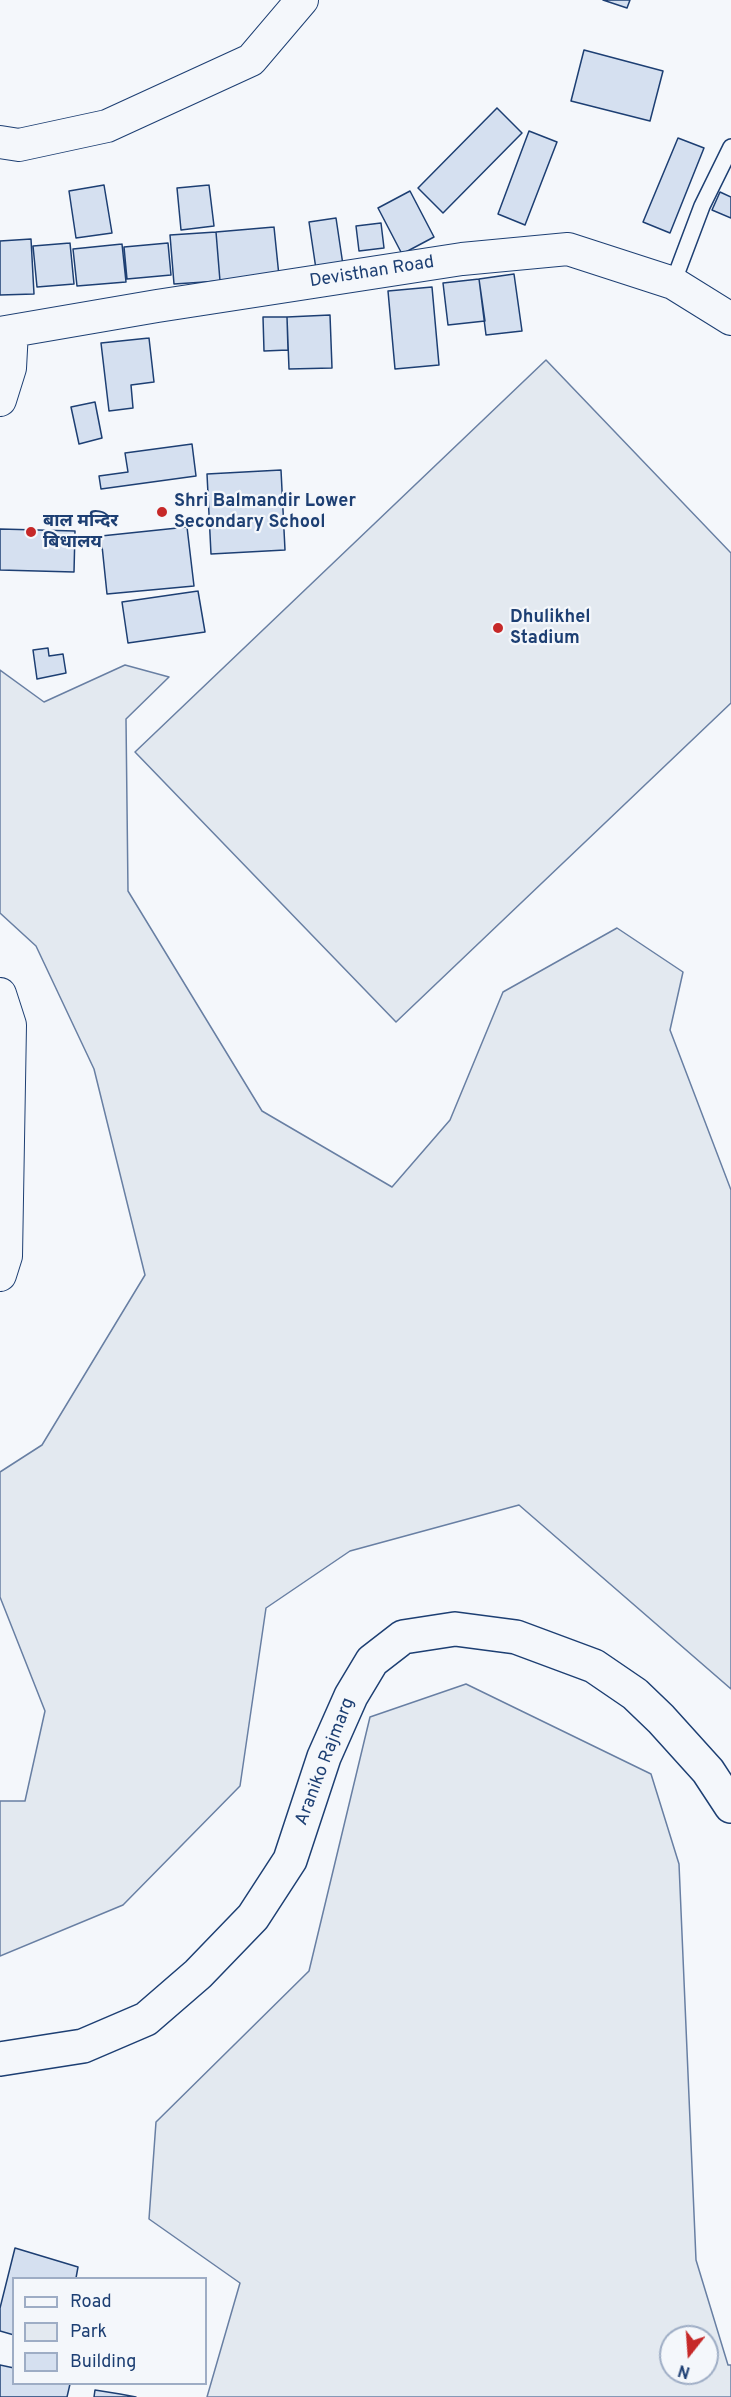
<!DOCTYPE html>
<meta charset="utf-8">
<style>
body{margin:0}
#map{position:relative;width:731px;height:2397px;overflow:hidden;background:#f4f7fb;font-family:Overpass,sans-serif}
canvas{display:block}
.legend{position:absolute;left:12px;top:2277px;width:195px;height:108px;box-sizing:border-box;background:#f4f7fb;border:2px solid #9eadc5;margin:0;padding:8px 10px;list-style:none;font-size:18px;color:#1d3f73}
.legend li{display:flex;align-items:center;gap:12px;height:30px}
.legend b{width:30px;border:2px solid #9eadc5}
.north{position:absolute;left:659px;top:2325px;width:60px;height:60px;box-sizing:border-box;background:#f4f7fb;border:2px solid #9eadc5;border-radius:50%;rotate:197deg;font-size:16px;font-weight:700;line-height:24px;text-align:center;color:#1d3f73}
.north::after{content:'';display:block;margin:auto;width:21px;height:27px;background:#c62828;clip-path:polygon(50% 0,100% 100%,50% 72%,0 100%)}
</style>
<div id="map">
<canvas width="731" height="2397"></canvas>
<ul class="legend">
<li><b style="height:8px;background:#f4f7fb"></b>Road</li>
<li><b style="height:16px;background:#e3e9f0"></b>Park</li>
<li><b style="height:16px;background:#d5e0f0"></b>Building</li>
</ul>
<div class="north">N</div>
</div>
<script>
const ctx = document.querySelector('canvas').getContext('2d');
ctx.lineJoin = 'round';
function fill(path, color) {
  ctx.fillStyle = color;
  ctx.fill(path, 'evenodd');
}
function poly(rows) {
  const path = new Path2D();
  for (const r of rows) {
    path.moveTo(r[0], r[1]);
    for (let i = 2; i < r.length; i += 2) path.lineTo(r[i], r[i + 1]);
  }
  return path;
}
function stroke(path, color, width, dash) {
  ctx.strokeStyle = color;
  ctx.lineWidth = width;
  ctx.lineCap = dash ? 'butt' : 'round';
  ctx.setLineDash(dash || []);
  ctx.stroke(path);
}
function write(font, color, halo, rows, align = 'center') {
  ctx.font = font + ' Overpass,"Noto Sans Devanagari",sans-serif';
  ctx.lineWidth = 4.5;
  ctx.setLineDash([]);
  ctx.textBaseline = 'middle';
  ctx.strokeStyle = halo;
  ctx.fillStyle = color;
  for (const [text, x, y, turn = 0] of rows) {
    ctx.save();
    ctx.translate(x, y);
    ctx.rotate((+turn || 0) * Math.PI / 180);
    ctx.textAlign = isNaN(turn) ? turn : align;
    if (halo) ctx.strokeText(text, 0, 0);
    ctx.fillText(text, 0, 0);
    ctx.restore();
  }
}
const green = poly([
 [546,360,731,553,731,703,396,1022,135,752,546,360],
 [125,665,169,677,126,719,128,891,262,1111,392,1187,450,1120,503,992,617,928,683,972,670,1030,731,1190,731,1689,519,1505,350,1551,266,1608,240,1786,123,1905,0,1956,0,1801,25,1801,45,1711,0,1597,0,1472,42,1445,145,1275,94,1069,36,946,0,913,0,670,44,702,125,665],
 [466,1684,651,1774,679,1864,696,2260,728,2365,731,2365,731,2397,207,2397,240,2283,149,2219,156,2122,309,1971,370,1717,466,1684],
 [671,2337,707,2337,707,2373,671,2373,671,2337]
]);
fill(green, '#e3e9f0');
stroke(green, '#687fa3', 1.5);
const building = poly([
 [603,0,630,0,627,8,603,0],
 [584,50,663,71,650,121,571,101,584,50],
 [497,108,522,133,443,213,418,188,497,108],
 [529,131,557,142,525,225,498,214,529,131],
 [678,138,704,148,670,233,643,222,678,138],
 [104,185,112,233,76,238,69,191,104,185],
 [209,185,214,226,181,230,177,188,209,185],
 [410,191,434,237,402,254,378,208,410,191],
 [720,192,731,197,731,218,712,210,720,192],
 [336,218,343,265,316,269,309,222,336,218],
 [381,223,384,248,359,251,356,226,381,223],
 [274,227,279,276,220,281,216,232,274,227],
 [216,232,220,281,174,284,170,235,216,232],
 [31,239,34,294,0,295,0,241,31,239],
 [70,243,74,284,37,287,33,246,70,243],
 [168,243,171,275,127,279,124,247,168,243],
 [122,244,126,282,77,286,73,249,122,244],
 [514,274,522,331,486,335,479,279,514,274],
 [479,279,485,321,448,325,443,283,479,279],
 [432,287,439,365,395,369,388,291,432,287],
 [330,315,332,368,289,369,287,317,330,315],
 [263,317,287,317,288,350,264,351,263,317],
 [149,338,154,382,131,385,133,408,109,411,101,343,149,338],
 [95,402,102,438,79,444,71,407,95,402],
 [192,444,196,476,101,489,99,476,128,472,125,453,192,444],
 [281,470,285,550,211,554,207,474,281,470],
 [187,527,194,586,107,594,101,536,187,527],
 [0,529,75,531,74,572,0,570,0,529],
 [198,591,205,632,128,643,122,602,198,591],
 [48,648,49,656,63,654,66,673,37,679,33,650,48,648],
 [15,2248,78,2267,76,2278,14,2278,14,2335,0,2331,0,2308,15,2248],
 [0,2365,14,2368,14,2384,70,2384,67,2397,0,2397,0,2365],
 [95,2390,120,2394,136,2397,94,2397,95,2390]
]);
fill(building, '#d5e0f0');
stroke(building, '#1d3f73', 1.5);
const lane = poly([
 [673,283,702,206,731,147]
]);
const street = poly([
 [0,142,19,145,107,126,251,60,302,0],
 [0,333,157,306,462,259,568,249,673,283,731,319],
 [0,400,10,368,12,331],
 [0,994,10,1025,6,1256,0,1275]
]);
const highway = poly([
 [0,2059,83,2046,146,2019,198,1974,253,1917,290,1860,324,1757,351,1696,372,1661,403,1637,455,1629,516,1637,594,1666,635,1694,661,1719,708,1771,731,1806]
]);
stroke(lane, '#1d3f73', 18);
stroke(street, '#1d3f73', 34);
stroke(highway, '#1d3f73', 36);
stroke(lane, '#f4f7fb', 15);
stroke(street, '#f4f7fb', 32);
stroke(highway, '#f4f7fb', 33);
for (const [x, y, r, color] of [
 [162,512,6,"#c62828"],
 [31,532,6,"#c62828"],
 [498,628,6,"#c62828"]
]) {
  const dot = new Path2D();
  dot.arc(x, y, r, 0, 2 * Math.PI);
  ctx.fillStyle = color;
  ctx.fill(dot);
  stroke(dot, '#f4f7fb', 2);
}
write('18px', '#1d3f73', '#f4f7fb', [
 ["Devisthan Road",372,273,-9],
 ["Araniko Rajmarg",326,1762,-69]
]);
write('bold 18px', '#1d3f73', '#f4f7fb', [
 ["Shri Balmandir Lower",174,502],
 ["Secondary School",174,523],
 ["बाल मन्दिर",43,522],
 ["बिधालय",43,543],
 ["Dhulikhel",510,618],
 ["Stadium",510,639]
], 'left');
</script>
